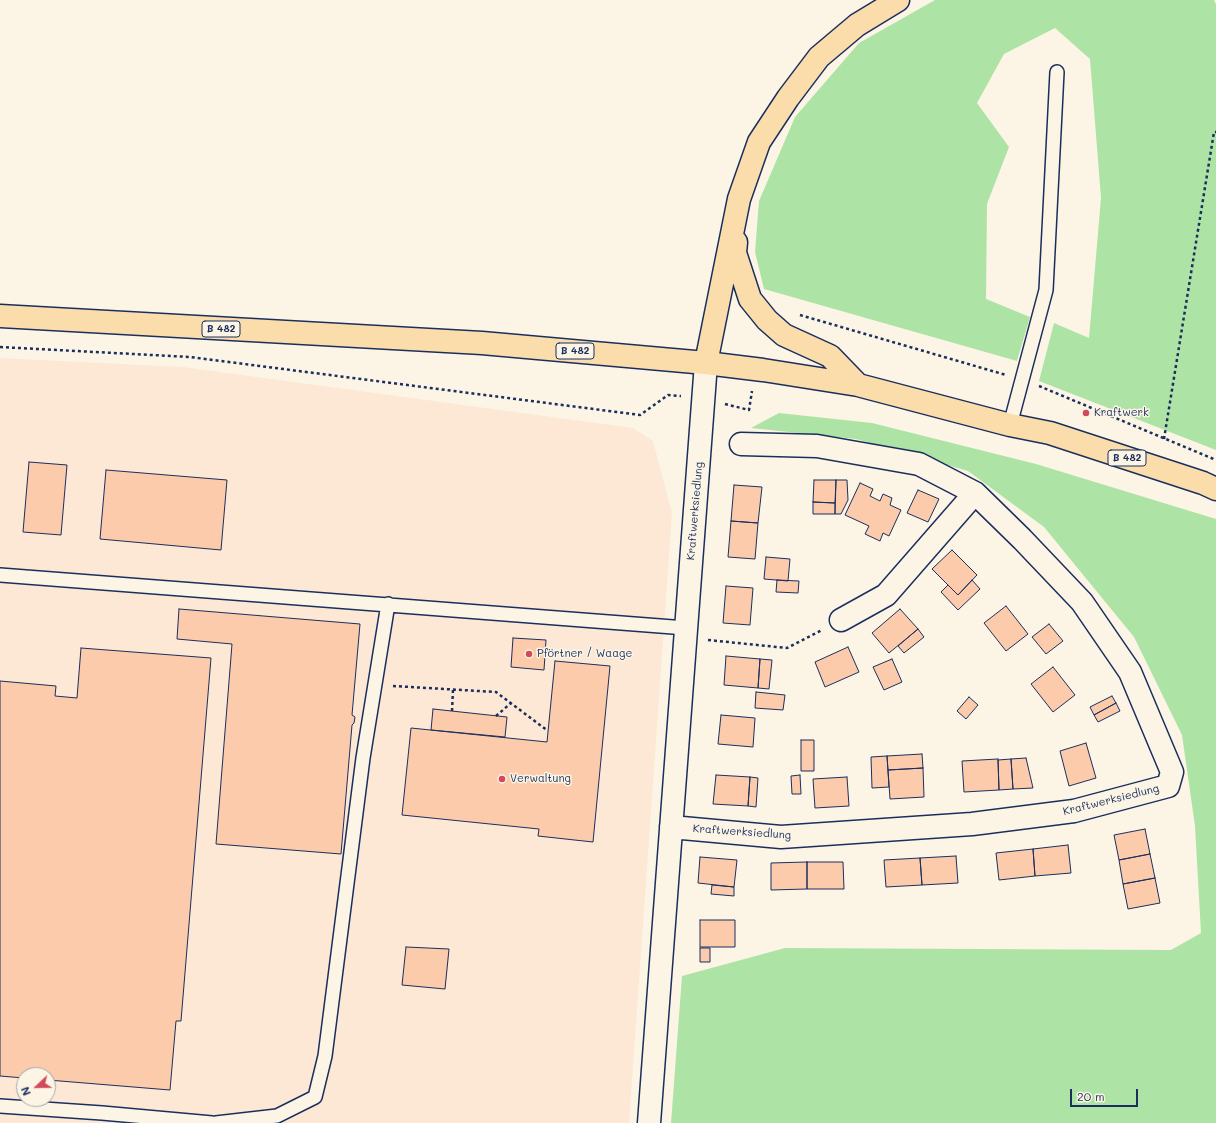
<!DOCTYPE html>
<meta charset="utf-8">
<style>
body{margin:0}
#map{position:relative;width:1216px;height:1123px;overflow:hidden;background:#fcf5e5;font-family:Mali,sans-serif}
canvas{display:block}
.north{position:absolute;left:16px;top:1067px;width:40px;height:40px;box-sizing:border-box;background:#fcf5e5;border:1px solid #a2a6af;border-radius:50%;rotate:248deg;font-size:11px;font-weight:700;line-height:16px;text-align:center;color:#1b2f5e}
.north::after{content:'';display:block;margin:auto;width:14px;height:18px;background:#d1495b;clip-path:polygon(50% 0,100% 100%,50% 72%,0 100%)}
.scale{position:absolute;left:1070px;top:1089px;width:68px;height:18px;box-sizing:border-box;border:2px solid #1b2f5e;border-top:0;padding-left:5px;font-size:12px;line-height:14px;white-space:nowrap;color:#1b2f5e;-webkit-text-stroke:3px #fcf5e5;paint-order:stroke}
</style>
<div id="map">
<canvas width="1216" height="1123"></canvas>
<div class="north">N</div>
<div class="scale">20 m</div>
</div>
<script>
const ctx = document.querySelector('canvas').getContext('2d');
ctx.lineJoin = 'round';
function fill(path, color) {
  ctx.fillStyle = color;
  ctx.fill(path, 'evenodd');
}
function poly(rows) {
  const path = new Path2D();
  for (const r of rows) {
    path.moveTo(r[0], r[1]);
    for (let i = 2; i < r.length; i += 2) path.lineTo(r[i], r[i + 1]);
  }
  return path;
}
function stroke(path, color, width, dash) {
  ctx.strokeStyle = color;
  ctx.lineWidth = width;
  ctx.lineCap = dash ? 'butt' : 'round';
  ctx.setLineDash(dash || []);
  ctx.stroke(path);
}
function write(font, color, halo, rows, align = 'center') {
  ctx.font = font + ' Mali,sans-serif';
  ctx.lineWidth = 3;
  ctx.setLineDash([]);
  ctx.textBaseline = 'middle';
  ctx.strokeStyle = halo;
  ctx.fillStyle = color;
  for (const [text, x, y, turn = 0] of rows) {
    ctx.save();
    ctx.translate(x, y);
    ctx.rotate((+turn || 0) * Math.PI / 180);
    ctx.textAlign = isNaN(turn) ? turn : align;
    if (halo) ctx.strokeText(text, 0, 0);
    ctx.fillText(text, 0, 0);
    ctx.restore();
  }
}
fill(poly([
 [0,358,183,367,633,428,653,441,672,513,629,1123,0,1123],
 [24,1075,48,1075,48,1099,24,1099]
]), '#fce8d4');
fill(poly([
 [935,0,1214,0,1216,4,1216,450,1039,381,1054,323,1089,338,1101,198,1090,59,1055,28,1004,54,977,103,1009,147,987,204,986,299,1030,317,1017,361,764,289,755,252,759,201,795,117,859,43],
 [779,413,872,423,1036,464,1216,519,1216,1123,671,1123,682,976,785,948,1171,950,1201,933,1195,826,1182,735,1134,637,1044,527,968,471,856,439,751,428]
]), '#aee3a6');
const building = poly([
 [29,462,67,465,61,535,23,532,29,462],
 [106,470,227,480,221,550,100,539,106,470],
 [814,480,836,480,835,503,813,502,814,480],
 [836,480,847,480,848,500,841,514,835,514,836,480],
 [860,483,873,489,870,496,880,501,883,494,892,498,890,505,901,510,889,536,883,533,880,541,865,534,869,526,845,515,860,483],
 [734,485,762,487,758,523,731,521,734,485],
 [918,490,939,499,928,522,907,513,918,490],
 [813,502,835,503,835,514,813,514,813,502],
 [731,521,758,523,755,559,728,557,731,521],
 [952,550,977,575,958,595,932,569,952,550],
 [766,557,790,559,788,581,764,579,766,557],
 [777,580,799,581,798,593,776,592,777,580],
 [972,580,980,589,958,610,941,592,948,585,958,595,972,580],
 [726,586,753,588,750,625,723,623,726,586],
 [1006,606,1028,634,1006,651,984,623,1006,606],
 [179,609,360,624,352,715,355,717,354,723,352,725,341,854,216,844,232,644,177,639,179,609],
 [900,609,918,629,889,653,872,633,900,609],
 [1049,624,1063,641,1046,654,1032,637,1049,624],
 [918,629,924,637,904,653,898,646,918,629],
 [513,638,546,640,544,670,511,667,513,638],
 [848,647,859,672,825,687,815,662,848,647],
 [81,648,211,658,181,1021,176,1021,170,1090,48,1080,48,1075,24,1075,24,1078,0,1076,0,681,56,686,55,696,77,698,81,648],
 [726,656,760,659,758,688,724,685,726,656],
 [760,659,772,660,769,689,758,688,760,659],
 [892,659,902,682,884,690,873,667,892,659],
 [555,661,610,666,593,842,538,836,539,829,402,815,411,728,547,742,555,661],
 [1053,667,1075,695,1053,712,1031,684,1053,667],
 [756,692,785,695,783,710,755,708,756,692],
 [1112,696,1116,703,1094,715,1090,707,1112,696],
 [969,697,978,705,966,719,957,711,969,697],
 [1116,703,1120,711,1098,722,1094,715,1116,703],
 [433,709,507,717,505,737,431,730,433,709],
 [721,715,755,718,753,747,718,744,721,715],
 [801,740,814,740,814,771,801,771,801,740],
 [1086,743,1096,778,1069,786,1060,751,1086,743],
 [922,754,923,768,888,770,887,756,922,754],
 [887,756,889,787,872,788,871,757,887,756],
 [1026,758,1033,788,1013,789,1011,759,1026,758],
 [998,759,999,790,964,792,962,761,998,759],
 [1011,759,1013,789,999,790,998,760,1011,759],
 [923,768,924,797,890,799,888,770,923,768],
 [716,775,750,777,748,806,713,804,716,775],
 [800,775,801,794,792,794,791,776,800,775],
 [750,777,758,778,756,807,748,806,750,777],
 [847,777,849,806,815,808,813,779,847,777],
 [1145,829,1150,854,1119,860,1114,835,1145,829],
 [1068,845,1071,873,1035,876,1033,849,1068,845],
 [1033,849,1035,876,999,880,996,853,1033,849],
 [1150,854,1155,878,1123,884,1119,860,1150,854],
 [956,856,958,883,922,885,920,858,956,856],
 [700,857,737,860,734,887,698,883,700,857],
 [920,858,922,885,886,887,884,860,920,858],
 [807,862,807,889,771,890,771,863,807,862],
 [807,862,843,862,844,889,807,889,807,862],
 [1155,878,1160,903,1128,909,1123,884,1155,878],
 [712,885,734,887,734,896,711,894,712,885],
 [700,920,735,920,735,947,700,947,700,920],
 [406,947,449,949,445,989,402,985,406,947],
 [700,948,710,948,710,962,700,962,700,948]
]);
fill(building, '#fbcbab');
stroke(building, '#1b2f5e', 1);
const lane = poly([
 [1010,425,1046,290,1057,72],
 [0,575,686,628],
 [0,1106,102,1113,212,1123],
 [216,1123,277,1116,315,1097,325,1056,363,758,388,604]
]);
const street = poly([
 [741,444,817,446,919,464,975,493],
 [671,827,781,837,972,824,1074,811,1168,786,1172,772,1130,672,1082,602,1022,539,975,493,886,595,841,620],
 [649,1123,706,363]
]);
const primary = poly([
 [736,242,735,253,750,299,767,320,784,335,830,356,858,385],
 [0,316,482,343,706,363,763,370,858,385,1010,425,1050,433,1203,483,1216,489],
 [706,363,739,199,759,142,788,98,819,57,857,25,898,0]
]);
stroke(lane, '#1b2f5e', 16);
stroke(street, '#1b2f5e', 25);
stroke(primary, '#1b2f5e', 25);
stroke(poly([
 [800,315,1006,375],
 [0,347,190,357,640,415,668,395,681,396],
 [1039,386,1216,460],
 [725,404,749,410,752,391],
 [1164,439,1214,132,1216,132],
 [708,640,787,648,822,630],
 [393,686,496,692,548,731],
 [452,711,453,690],
 [496,716,511,703]
]), '#1b2f5e', 2.5, [3, 3]);
stroke(lane, '#fcf5e5', 13);
stroke(street, '#fcf5e5', 22);
stroke(primary, '#faddab', 22);
for (const [x, y, r, color] of [
 [1086,413,4,"#d1495b"],
 [529,654,4,"#d1495b"],
 [502,779,4,"#d1495b"]
]) {
  const dot = new Path2D();
  dot.arc(x, y, r, 0, 2 * Math.PI);
  ctx.fillStyle = color;
  ctx.fill(dot);
  stroke(dot, '#fcf5e5', 1.5);
}
for (const [x, y, w] of [
 [221,329,38],
 [575,351,38],
 [1127,458,38]
]) {
  const box = new Path2D();
  box.roundRect(x - w / 2, y - 8, w, 16, 3);
  ctx.fillStyle = '#fcf5e5';
  ctx.fill(box);
  stroke(box, '#1b2f5e', 1);
}
write('bold 10px', '#1b2f5e', null, [
 ["B 482",221,329],
 ["B 482",575,351],
 ["B 482",1127,458]
]);
write('11px', '#1b2f5e', '#fcf5e5', [
 ["Kraftwerk",1094,413],
 ["Pförtner / Waage",537,654],
 ["Verwaltung",510,779]
], 'left');
write('11px', '#1b2f5e', '#fcf5e5', [
 ["Kraftwerksiedlung",695,511,-85],
 ["Kraftwerksiedlung",1111,800,-14],
 ["Kraftwerksiedlung",742,832,4]
]);
</script>
